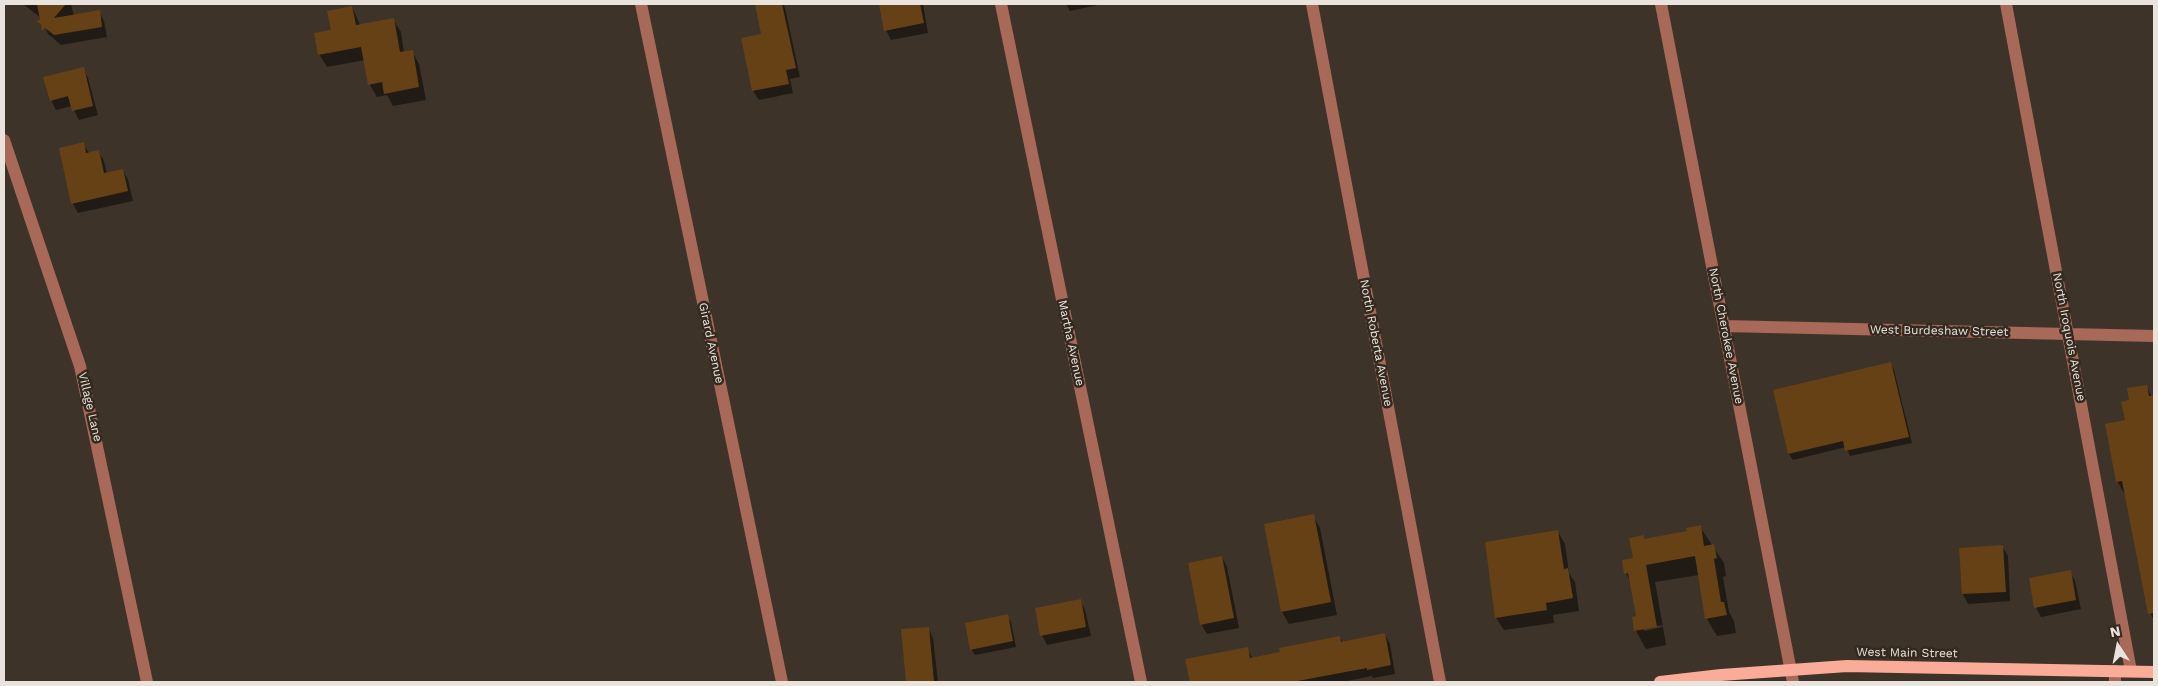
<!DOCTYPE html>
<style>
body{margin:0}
#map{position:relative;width:2158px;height:686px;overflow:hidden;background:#3d3329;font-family:"Work Sans",sans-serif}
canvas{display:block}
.frame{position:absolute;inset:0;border:5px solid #eae3dd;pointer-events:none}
.north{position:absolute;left:2093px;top:621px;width:50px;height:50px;-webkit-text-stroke:4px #33291f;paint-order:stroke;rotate:349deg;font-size:14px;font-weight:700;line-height:20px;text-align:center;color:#eae3dd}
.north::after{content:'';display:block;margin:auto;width:18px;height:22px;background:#eae3dd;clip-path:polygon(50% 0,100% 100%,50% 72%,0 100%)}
</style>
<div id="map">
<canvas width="2158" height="686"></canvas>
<div class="frame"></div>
<div class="north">N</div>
</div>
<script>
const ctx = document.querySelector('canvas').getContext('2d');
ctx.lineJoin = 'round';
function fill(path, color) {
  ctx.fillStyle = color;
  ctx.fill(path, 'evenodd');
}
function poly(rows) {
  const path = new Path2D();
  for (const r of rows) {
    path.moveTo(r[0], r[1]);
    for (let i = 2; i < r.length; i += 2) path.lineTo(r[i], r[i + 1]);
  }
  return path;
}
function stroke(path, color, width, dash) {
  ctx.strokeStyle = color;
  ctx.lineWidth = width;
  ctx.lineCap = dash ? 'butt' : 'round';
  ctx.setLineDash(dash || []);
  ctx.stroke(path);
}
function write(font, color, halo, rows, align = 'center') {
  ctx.font = font + ' "Work Sans",sans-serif';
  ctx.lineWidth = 5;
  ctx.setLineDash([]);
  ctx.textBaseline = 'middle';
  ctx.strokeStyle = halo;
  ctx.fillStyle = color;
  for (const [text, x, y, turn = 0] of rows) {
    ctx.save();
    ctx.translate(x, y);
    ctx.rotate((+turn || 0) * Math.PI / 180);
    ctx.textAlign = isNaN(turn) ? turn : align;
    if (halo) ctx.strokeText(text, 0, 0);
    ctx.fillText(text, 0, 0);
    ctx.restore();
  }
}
fill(poly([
 [23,4,71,4,74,16,99,12,104,21,107,37,61,45,48,34,41,18],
 [756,4,783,4,785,8,800,77,790,79,793,93,759,100,753,91,742,39,763,35],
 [880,4,923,4,928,33,891,40,886,30],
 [1066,4,1103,4,1070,11],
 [352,7,360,25,393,19,401,32,404,53,412,51,419,64,426,100,393,106,387,95,377,97,370,85,365,60,327,67,319,54,332,31],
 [83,69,88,78,98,115,79,120,72,106,56,110,51,100],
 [83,144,89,153,98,151,104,161,107,174,123,170,128,180,133,201,78,213,73,204],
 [1891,364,1894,370,1912,443,1850,456,1846,447,1793,460,1789,454,1774,391],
 [2146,386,2152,397,2154,396,2154,620,2148,609,2127,498,2117,481,2131,401],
 [1313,516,1320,528,1337,615,1289,624,1282,612],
 [1700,527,1724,563,1726,576,1723,577,1729,612,1734,621,1736,633,1717,636,1707,619,1699,575,1655,582,1663,627,1663,625,1644,628,1644,631,1663,627,1666,645,1646,649,1636,631,1633,618,1637,617,1631,583,1626,573,1634,559,1643,536,1645,540,1688,532],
 [1558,532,1565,544,1569,573,1575,582,1579,611,1553,615,1554,623,1504,630,1496,618],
 [2002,546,2008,556,2010,601,1968,604,1963,594,1960,549],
 [1222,557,1227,567,1239,628,1207,634,1201,624],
 [2070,572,2075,581,2081,609,2041,617,2036,608],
 [1080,600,1085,610,1091,636,1047,645,1042,635],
 [1007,616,1011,622,1016,647,975,655,971,649],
 [928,628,933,638,938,682,907,682,903,630],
 [1385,635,1390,644,1395,674,1373,678,1372,676,1342,682,1191,682,1187,660,1247,649,1253,659,1340,638,1343,643]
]), '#0007');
fill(poly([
 [37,4,66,4,54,18,100,10,102,27,54,35,45,28,42,31,41,24,36,21,40,20],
 [755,4,782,4,796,68,786,70,789,84,752,91,741,38,761,34],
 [879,4,920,4,924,23,884,31],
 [352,6,356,25,394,18,400,52,413,50,419,87,384,94,382,82,368,85,361,47,318,55,314,33,331,30,327,11],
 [84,67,93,106,72,111,68,96,50,101,43,77],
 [84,142,86,153,99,150,104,173,123,169,128,191,71,204,59,148],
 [1891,362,1909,437,1845,451,1843,441,1788,454,1773,390],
 [2147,385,2149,396,2154,395,2154,613,2148,614,2122,481,2116,482,2105,424,2125,420,2121,402,2129,400,2127,388],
 [1314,514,1331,602,1281,612,1264,524],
 [1701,525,1704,546,1714,544,1717,558,1714,559,1721,602,1724,602,1727,615,1705,619,1695,556,1646,565,1657,627,1634,631,1632,617,1636,616,1628,573,1624,574,1622,560,1633,558,1629,538,1644,535,1644,539,1687,531,1686,528],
 [1558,530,1564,569,1568,568,1573,598,1546,603,1547,610,1495,618,1485,542],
 [2003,545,2006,592,1962,594,1959,548],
 [1222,556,1234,618,1200,625,1188,563],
 [2071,570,2076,600,2034,608,2029,578],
 [1081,599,1086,627,1040,636,1035,608],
 [1008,614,1013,641,970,650,965,623],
 [929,627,934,682,906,682,901,629],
 [1385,633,1391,665,1367,670,1367,668,1292,682,1190,682,1185,659,1248,647,1250,658,1280,652,1279,648,1340,636,1341,642]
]), '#664115');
stroke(poly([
 [641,4,782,682],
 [1001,4,1141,682],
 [1312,4,1440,682],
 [1661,4,1793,682],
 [2006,4,2131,671],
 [4,140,80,366,147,682],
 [1724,326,2154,336],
 [2115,682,2115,671]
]), '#a86959', 12);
stroke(poly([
 [1660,682,1721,675,1847,666,2154,672]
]), '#faac98', 12);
write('12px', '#eae3dd', '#33291f', [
 ["West Burdeshaw Street",1939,331,1],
 ["North Cherokee Avenue",1726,336,79],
 ["North Iroquois Avenue",2069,337,79],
 ["Girard Avenue",711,343,78],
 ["Martha Avenue",1071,343,78],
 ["North Roberta Avenue",1376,343,79],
 ["Village Lane",90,407,77],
 ["West Main Street",1907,653,1]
]);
</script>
